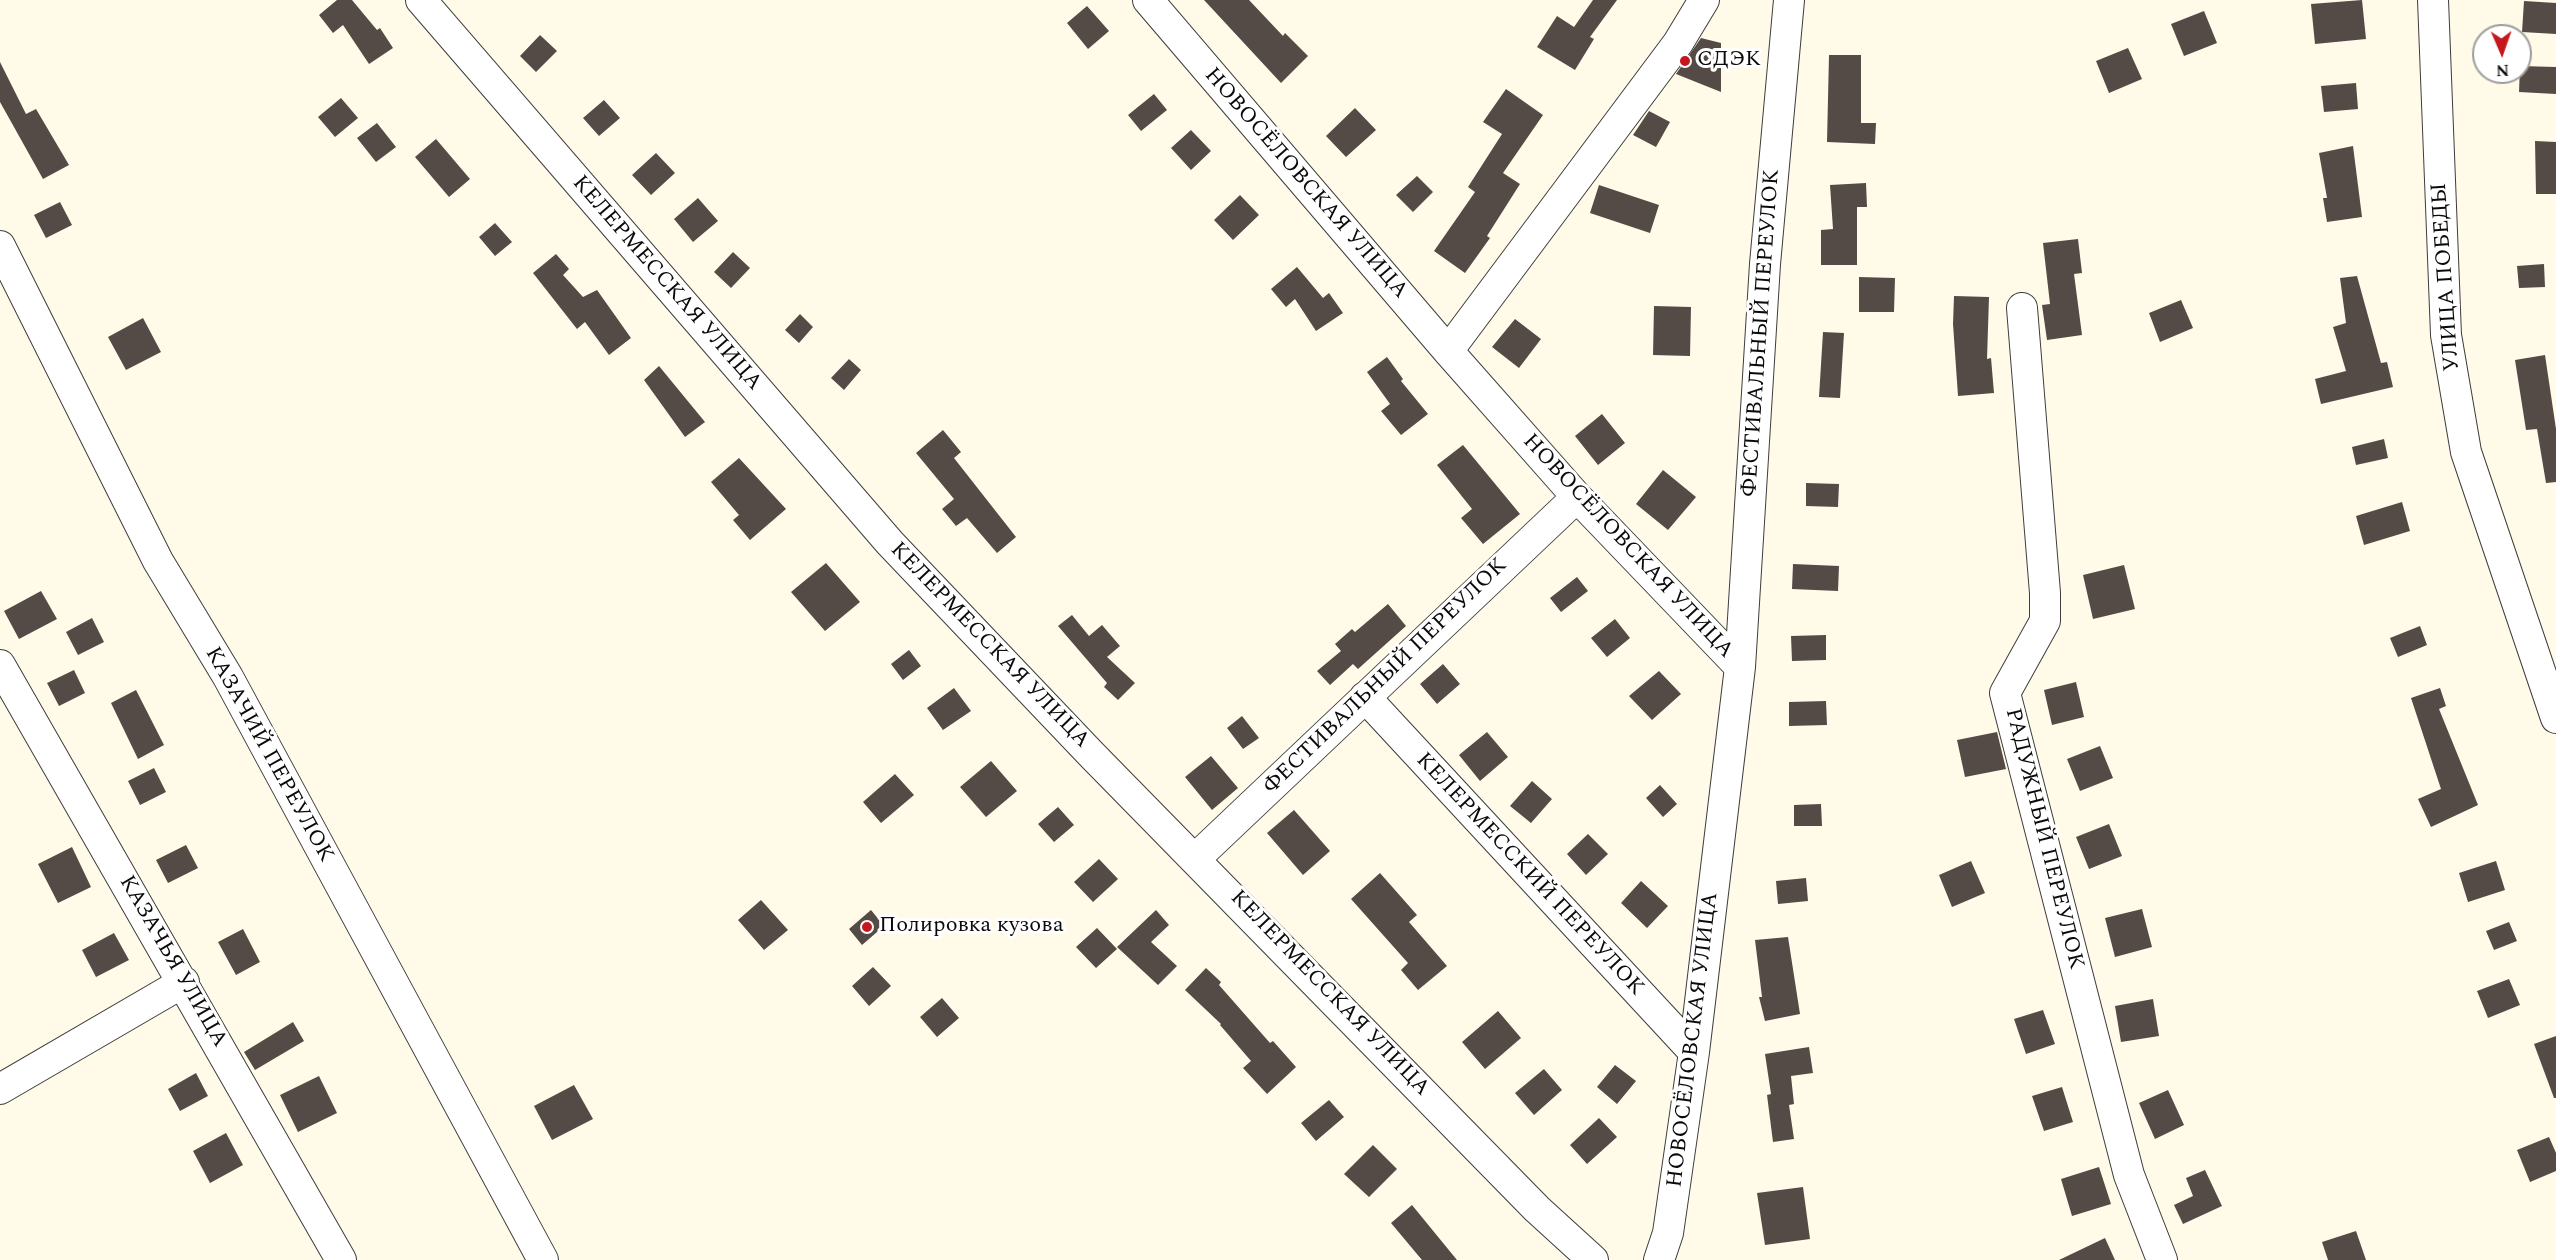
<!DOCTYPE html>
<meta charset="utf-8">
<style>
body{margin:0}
#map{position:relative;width:2556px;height:1260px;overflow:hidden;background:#fffbe8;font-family:Spectral,serif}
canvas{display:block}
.north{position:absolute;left:2472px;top:24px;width:60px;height:60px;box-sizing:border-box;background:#fff;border:2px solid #9d9d9d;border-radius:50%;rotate:178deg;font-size:16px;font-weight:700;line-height:24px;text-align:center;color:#0a0a0a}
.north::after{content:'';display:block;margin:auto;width:21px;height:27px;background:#c5181e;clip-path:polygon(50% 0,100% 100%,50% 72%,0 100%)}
</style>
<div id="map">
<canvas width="2556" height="1260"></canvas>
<div class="north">N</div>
</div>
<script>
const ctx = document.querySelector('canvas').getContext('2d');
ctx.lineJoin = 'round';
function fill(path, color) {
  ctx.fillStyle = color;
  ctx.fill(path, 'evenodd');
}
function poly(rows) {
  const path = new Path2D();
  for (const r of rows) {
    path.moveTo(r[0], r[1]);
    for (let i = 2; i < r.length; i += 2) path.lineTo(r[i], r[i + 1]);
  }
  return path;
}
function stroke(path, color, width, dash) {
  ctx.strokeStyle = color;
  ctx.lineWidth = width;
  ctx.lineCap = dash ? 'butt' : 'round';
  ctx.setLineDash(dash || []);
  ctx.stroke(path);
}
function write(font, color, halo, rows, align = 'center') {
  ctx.font = font + ' Spectral,serif';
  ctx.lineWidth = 6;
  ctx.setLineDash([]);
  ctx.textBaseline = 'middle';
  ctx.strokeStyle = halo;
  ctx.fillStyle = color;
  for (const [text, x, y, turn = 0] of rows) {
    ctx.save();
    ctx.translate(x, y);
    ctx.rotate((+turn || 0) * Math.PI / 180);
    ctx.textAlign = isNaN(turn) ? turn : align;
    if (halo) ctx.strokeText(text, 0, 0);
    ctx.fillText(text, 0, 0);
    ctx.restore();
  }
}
fill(poly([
 [337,0,352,0,377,30,380,28,393,48,369,64,343,25,333,33,319,15],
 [1204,0,1249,0,1283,36,1285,33,1308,56,1281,83],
 [1593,0,1617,0,1590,37,1594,39,1575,70,1537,47,1557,16,1574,27],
 [2362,0,2366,39,2315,44,2311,4],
 [2524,1,2556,3,2556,34,2522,32],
 [1087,6,1109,31,1088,49,1067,23],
 [2204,11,2217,43,2184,56,2171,24],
 [540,35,557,51,536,72,520,56],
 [1701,38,1721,43,1721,92,1676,74],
 [2128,48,2142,79,2109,93,2096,61],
 [1829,55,1861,55,1861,123,1876,123,1875,144,1827,142],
 [0,62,26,114,36,109,69,165,43,179,0,102],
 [2520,66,2556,67,2556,94,2519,92],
 [2356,83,2358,109,2324,112,2321,86],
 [1506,89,1543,115,1503,173,1520,184,1487,236,1490,238,1465,273,1434,251,1475,192,1468,187,1502,134,1483,122],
 [1154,94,1167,110,1141,131,1128,115],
 [341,98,358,118,335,137,318,117],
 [604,100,620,118,599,136,583,118],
 [1355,108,1376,130,1346,157,1326,136],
 [1649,111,1670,122,1656,147,1633,135],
 [377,123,396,147,376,162,357,138],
 [1191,130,1211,151,1191,170,1171,148],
 [436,139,470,179,449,197,415,157],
 [2535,141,2556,142,2556,194,2536,194],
 [2353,146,2362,217,2327,222,2323,198,2327,198,2319,153],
 [656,153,675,173,651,195,632,175],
 [1417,176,1433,192,1413,212,1396,195],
 [1866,183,1867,207,1857,207,1857,265,1821,265,1821,230,1833,229,1830,185],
 [1599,185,1659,205,1650,233,1590,213],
 [1240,195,1259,215,1233,240,1214,220],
 [698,198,718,221,693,242,674,219],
 [60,202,72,225,46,238,34,215],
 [495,223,512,242,495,256,479,237],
 [2078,239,2082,273,2074,274,2082,335,2047,340,2042,305,2050,304,2043,243],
 [733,252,750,268,731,288,714,272],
 [556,254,569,269,563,275,583,297,597,290,631,338,609,355,585,322,577,329,533,273],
 [2544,264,2545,287,2519,288,2517,266],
 [1297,267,1323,298,1329,293,1343,313,1316,331,1295,299,1286,307,1271,289],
 [2357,276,2381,363,2387,362,2393,387,2321,404,2315,379,2346,371,2333,327,2346,323,2340,278],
 [1859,277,1895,278,1894,312,1859,312],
 [1954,296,1989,297,1987,359,1991,358,1994,393,1958,396,1953,324],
 [2181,300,2193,328,2160,342,2149,313],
 [1654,306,1691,307,1690,356,1653,355],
 [800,314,813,327,799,343,785,330],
 [143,318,161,352,126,370,108,337],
 [1515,319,1541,339,1519,368,1492,347],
 [1823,332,1844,333,1840,398,1819,397],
 [2545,355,2556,429,2556,482,2546,483,2537,429,2526,430,2515,360],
 [1387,357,1403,379,1401,381,1428,414,1401,435,1381,411,1390,404,1367,372],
 [849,359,861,370,844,390,831,378],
 [659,366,705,422,685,437,644,380],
 [1602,414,1625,443,1598,465,1575,436],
 [943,430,961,452,954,458,1016,537,997,553,967,518,956,526,942,509,954,499,916,453],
 [2384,439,2388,458,2356,465,2352,447],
 [1463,445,1520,514,1483,544,1461,518,1472,509,1437,465],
 [739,458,786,509,750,540,733,520,739,515,711,482],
 [1663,470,1696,497,1668,530,1636,504],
 [1806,483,1839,484,1838,507,1806,506],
 [2402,502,2410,531,2364,545,2356,516],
 [826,563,860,602,825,631,791,592],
 [1793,564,1839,566,1838,591,1792,589],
 [2124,565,2135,609,2093,619,2083,575],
 [1577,577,1588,591,1561,612,1550,598],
 [41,591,57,619,19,639,4,611],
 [1388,604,1406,626,1358,669,1353,664,1330,685,1317,671,1341,651,1335,644,1352,629,1355,632],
 [1072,615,1089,636,1102,625,1120,646,1107,657,1135,683,1118,700,1104,687,1107,683,1058,626],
 [92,618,104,642,78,655,66,632],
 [1615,619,1630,638,1607,657,1591,638],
 [2420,626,2427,645,2398,657,2390,638],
 [1826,635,1826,660,1792,661,1791,636],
 [909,650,921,666,903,680,891,664],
 [1443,664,1460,684,1437,704,1420,684],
 [74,670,85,693,59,706,47,683],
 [1659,671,1681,694,1652,720,1629,696],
 [2076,682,2084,717,2052,725,2044,690],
 [954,688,971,711,943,730,927,708],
 [2440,688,2446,706,2439,709,2478,805,2431,827,2418,799,2441,789,2411,698],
 [136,690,164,745,138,759,111,703],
 [1826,701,1827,725,1789,726,1789,702],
 [1242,716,1259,738,1243,749,1227,728],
 [1487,732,1508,757,1480,781,1459,755],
 [1997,732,2006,769,1965,777,1957,740],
 [2100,746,2113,778,2080,791,2067,759],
 [1211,756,1238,788,1212,810,1185,777],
 [991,761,1017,791,986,817,960,787],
 [154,768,166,792,140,805,128,781],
 [895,774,914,795,881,823,863,802],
 [1532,781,1552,799,1531,823,1510,806],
 [1660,785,1677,804,1663,817,1646,798],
 [1821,804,1822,826,1794,826,1794,805],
 [1058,807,1074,825,1054,842,1038,824],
 [1294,810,1330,851,1303,875,1267,833],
 [2109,824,2122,856,2089,869,2076,837],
 [1588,834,1608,854,1586,875,1567,854],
 [186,845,198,868,168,883,156,860],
 [72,847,91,887,58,903,38,864],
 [1099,859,1118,879,1093,902,1074,882],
 [1971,861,1985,893,1952,907,1939,875],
 [2496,861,2505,890,2468,902,2459,873],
 [1380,873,1417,915,1409,922,1447,966,1418,990,1401,970,1408,963,1351,899],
 [1806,878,1808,901,1778,904,1776,881],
 [1641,881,1668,906,1647,928,1621,903],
 [761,900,788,930,764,950,738,920],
 [2142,909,2152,947,2115,957,2105,918],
 [871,910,884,926,862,945,849,929],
 [1156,910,1169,925,1151,942,1177,966,1158,985,1117,947],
 [2509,922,2517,941,2494,950,2486,931],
 [1097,928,1117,949,1096,968,1076,947],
 [243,929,260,962,236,975,218,942],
 [114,933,129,960,96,977,82,950],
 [1788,937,1800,1014,1765,1021,1759,997,1762,997,1755,940],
 [873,967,891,986,869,1006,852,986],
 [1206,968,1221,982,1219,985,1270,1043,1273,1041,1296,1067,1267,1094,1243,1068,1251,1061,1220,1025,1221,1024,1185,990],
 [2509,979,2520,1005,2488,1018,2477,991],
 [942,998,959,1018,937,1037,920,1017],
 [2153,999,2159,1036,2121,1042,2115,1006],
 [2043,1010,2055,1044,2026,1054,2014,1019],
 [1498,1011,1521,1038,1485,1069,1462,1042],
 [293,1022,304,1041,255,1070,244,1052],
 [2556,1036,2556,1098,2554,1098,2534,1044],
 [1809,1047,1813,1073,1791,1076,1794,1104,1789,1105,1794,1139,1773,1142,1767,1095,1771,1094,1765,1054],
 [1615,1065,1636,1081,1617,1104,1597,1087],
 [1544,1069,1562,1090,1534,1115,1515,1093],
 [196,1073,208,1096,180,1111,168,1089],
 [319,1076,337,1113,298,1132,280,1095],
 [574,1085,593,1119,552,1140,534,1106],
 [2062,1087,2073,1122,2044,1131,2032,1096],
 [2168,1090,2184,1125,2155,1139,2139,1103],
 [1329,1100,1344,1117,1316,1141,1301,1123],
 [1599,1118,1617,1137,1587,1164,1570,1145],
 [226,1133,243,1165,210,1183,193,1151],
 [2549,1137,2556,1153,2556,1171,2530,1182,2517,1150],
 [1373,1145,1397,1169,1369,1197,1344,1174],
 [2099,1167,2111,1204,2072,1216,2061,1179],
 [2205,1170,2222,1206,2183,1224,2174,1205,2193,1196,2186,1178],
 [1803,1187,1810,1239,1765,1245,1757,1193],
 [1412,1205,1457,1260,1422,1260,1391,1223],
 [2356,1231,2366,1260,2328,1260,2322,1242],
 [2105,1238,2115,1260,2059,1260]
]), '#544b46');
const minor = poly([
 [421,0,890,543,1091,754,1537,1209,1593,1260],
 [1148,0,1448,351,1577,497,1740,667],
 [2433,0,2446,335,2466,452,2556,718],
 [0,246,158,561,228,677,543,1260],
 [2022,308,2045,593,2045,621,2005,693,2129,1175,2162,1260],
 [1448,351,1678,43,1704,0],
 [0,665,341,1260],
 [1365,697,1694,1052],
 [1196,858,1577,497],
 [0,1089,184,982],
 [1659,1260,1668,1233,1694,1052,1740,667,1765,264,1789,0]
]);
stroke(minor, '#3d3d3d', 32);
stroke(minor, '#fff', 30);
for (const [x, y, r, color] of [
 [1685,61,6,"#c5181e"],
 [867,927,6,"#c5181e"]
]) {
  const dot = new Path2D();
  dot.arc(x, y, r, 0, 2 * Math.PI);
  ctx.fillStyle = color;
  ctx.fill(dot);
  stroke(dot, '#fff', 2);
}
write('22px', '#0a0a0a', '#fff', [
 ["СДЭК",1697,61],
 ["Полировка кузова",879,927]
], 'left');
write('22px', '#0a0a0a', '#fff', [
 ["НОВОСЁЛОВСКАЯ УЛИЦА",1305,184,49],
 ["УЛИЦА ПОБЕДЫ",2447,277,-94],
 ["КЕЛЕРМЕССКАЯ УЛИЦА",666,284,49],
 ["ФЕСТИВАЛЬНЫЙ ПЕРЕУЛОК",1762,333,-86],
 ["НОВОСЁЛОВСКАЯ УЛИЦА",1627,547,47],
 ["КЕЛЕРМЕССКАЯ УЛИЦА",989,646,46],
 ["ФЕСТИВАЛЬНЫЙ ПЕРЕУЛОК",1386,677,-44],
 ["КАЗАЧИЙ ПЕРЕУЛОК",268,755,61],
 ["РАДУЖНЫЙ ПЕРЕУЛОК",2043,839,76],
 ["КЕЛЕРМЕССКИЙ ПЕРЕУЛОК",1529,875,47],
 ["КАЗАЧЬЯ УЛИЦА",172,962,60],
 ["КЕЛЕРМЕССКАЯ УЛИЦА",1329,994,46],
 ["НОВОСЁЛОВСКАЯ УЛИЦА",1694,1040,-83]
]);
</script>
